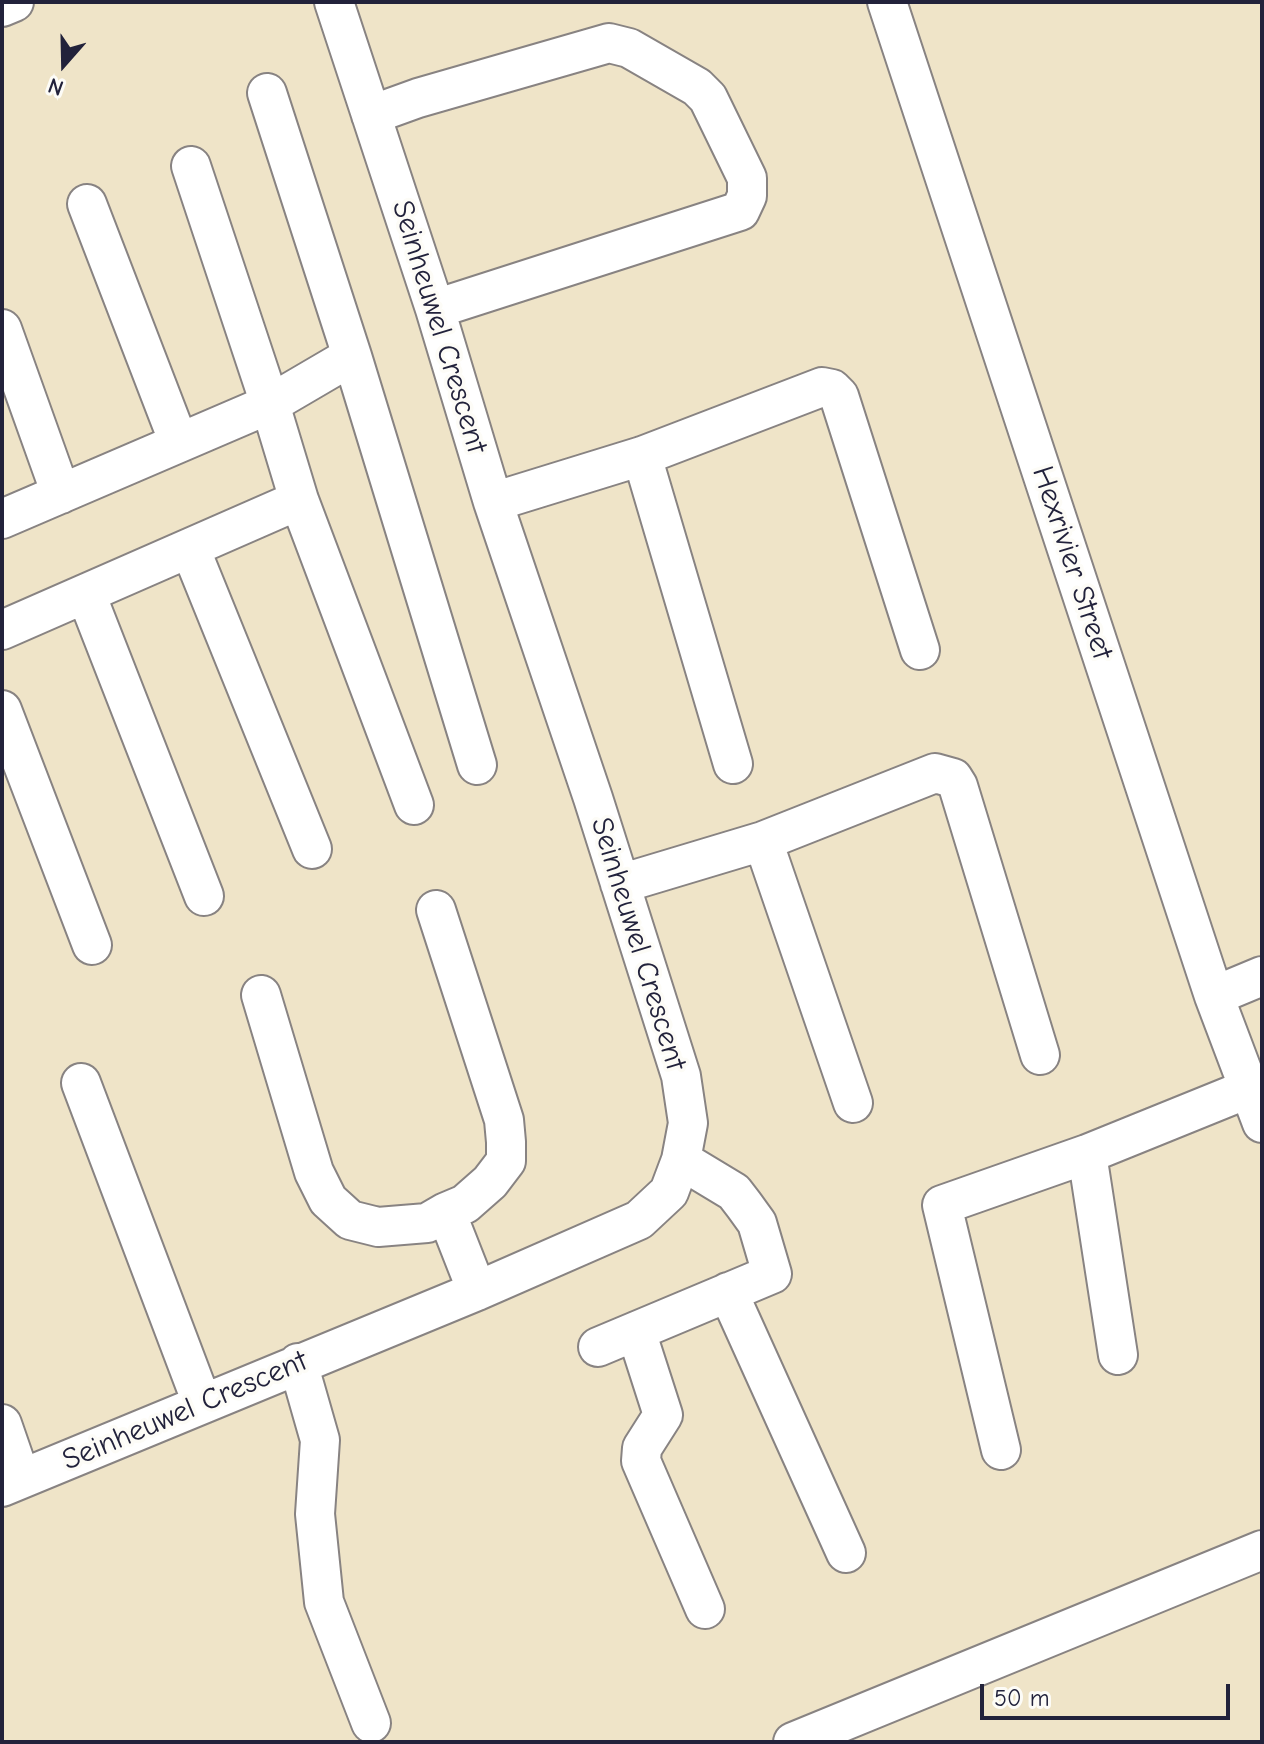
<!DOCTYPE html>
<style>
body{margin:0}
#map{position:relative;width:1264px;height:1744px;overflow:hidden;background:#efe4c8;font-family:"Comic Neue",sans-serif}
canvas{display:block}
.frame{position:absolute;inset:0;border:4px solid #22223b;pointer-events:none}
.north{position:absolute;left:24px;top:24px;width:80px;height:80px;-webkit-text-stroke:6px #fdfcf7;paint-order:stroke;rotate:200deg;font-size:22px;font-weight:700;line-height:32px;text-align:center;color:#22223b}
.north::after{content:'';display:block;margin:auto;width:28px;height:36px;background:#22223b;clip-path:polygon(50% 0,100% 100%,50% 72%,0 100%)}
.scale{position:absolute;left:980px;top:1684px;width:250px;height:36px;box-sizing:border-box;border:4px solid #22223b;border-top:0;padding-left:10px;font-size:24px;line-height:28px;white-space:nowrap;color:#22223b;-webkit-text-stroke:6px #fdfcf7;paint-order:stroke}
</style>
<div id="map">
<canvas width="1264" height="1744"></canvas>
<div class="frame"></div>
<div class="north">N</div>
<div class="scale">50 m</div>
</div>
<script>
const ctx = document.querySelector('canvas').getContext('2d');
ctx.lineJoin = 'round';
function poly(rows) {
  const path = new Path2D();
  for (const r of rows) {
    path.moveTo(r[0], r[1]);
    for (let i = 2; i < r.length; i += 2) path.lineTo(r[i], r[i + 1]);
  }
  return path;
}
function stroke(path, color, width, dash) {
  ctx.strokeStyle = color;
  ctx.lineWidth = width;
  ctx.lineCap = dash ? 'butt' : 'round';
  ctx.setLineDash(dash || []);
  ctx.stroke(path);
}
function write(font, color, halo, rows, align = 'center') {
  ctx.font = font + ' "Comic Neue",sans-serif';
  ctx.lineWidth = 7;
  ctx.setLineDash([]);
  ctx.textBaseline = 'middle';
  ctx.strokeStyle = halo;
  ctx.fillStyle = color;
  for (const [text, x, y, turn = 0] of rows) {
    ctx.save();
    ctx.translate(x, y);
    ctx.rotate((+turn || 0) * Math.PI / 180);
    ctx.textAlign = isNaN(turn) ? turn : align;
    if (halo) ctx.strokeText(text, 0, 0);
    ctx.fillText(text, 0, 0);
    ctx.restore();
  }
}
const minor = poly([
 [887,2,1214,996,1262,1123],
 [2,7,14,2],
 [267,93,352,356],
 [371,115,418,98,609,43,629,48,697,87,708,98,747,178,747,196,740,211,435,309],
 [191,166,270,404,299,500,414,805],
 [87,204,179,443],
 [2,329,61,494],
 [642,456,733,764],
 [493,502,642,456,822,387,832,389,839,396,920,650],
 [2,519,270,404,352,356,477,765],
 [190,548,312,849],
 [86,594,204,896],
 [2,630,299,500],
 [2,710,92,945],
 [763,841,853,1103],
 [620,884,763,841,935,773,953,778,958,786,1040,1055],
 [436,910,504,1120,506,1142,506,1161,490,1182,465,1204,446,1212,477,1291],
 [261,995,314,1172,328,1200,350,1220,378,1227,427,1223,446,1212],
 [1214,996,1262,976],
 [81,1083,202,1403],
 [1087,1154,1118,1355],
 [728,1292,846,1553],
 [636,1331,663,1415,642,1448,641,1461,705,1609],
 [598,1347,772,1274,757,1223,744,1205,734,1192,681,1160],
 [298,1363,320,1440,315,1514,324,1602,371,1723],
 [2,1424,21,1479],
 [1001,1450,942,1205,1087,1154,1250,1088],
 [2,1487,477,1291,639,1220,669,1192,681,1160,688,1123,681,1076,593,798,493,502,435,309,334,2],
 [793,1742,1262,1550]
]);
stroke(minor, '#888382', 42);
stroke(minor, '#fff', 38);
write('30px', '#22223b', '#fdfcf7', [
 ["Seinheuwel Crescent",439,327,73],
 ["Hexrivier Street",1072,563,72],
 ["Seinheuwel Crescent",638,944,73],
 ["Seinheuwel Crescent",185,1411,-23]
]);
</script>
